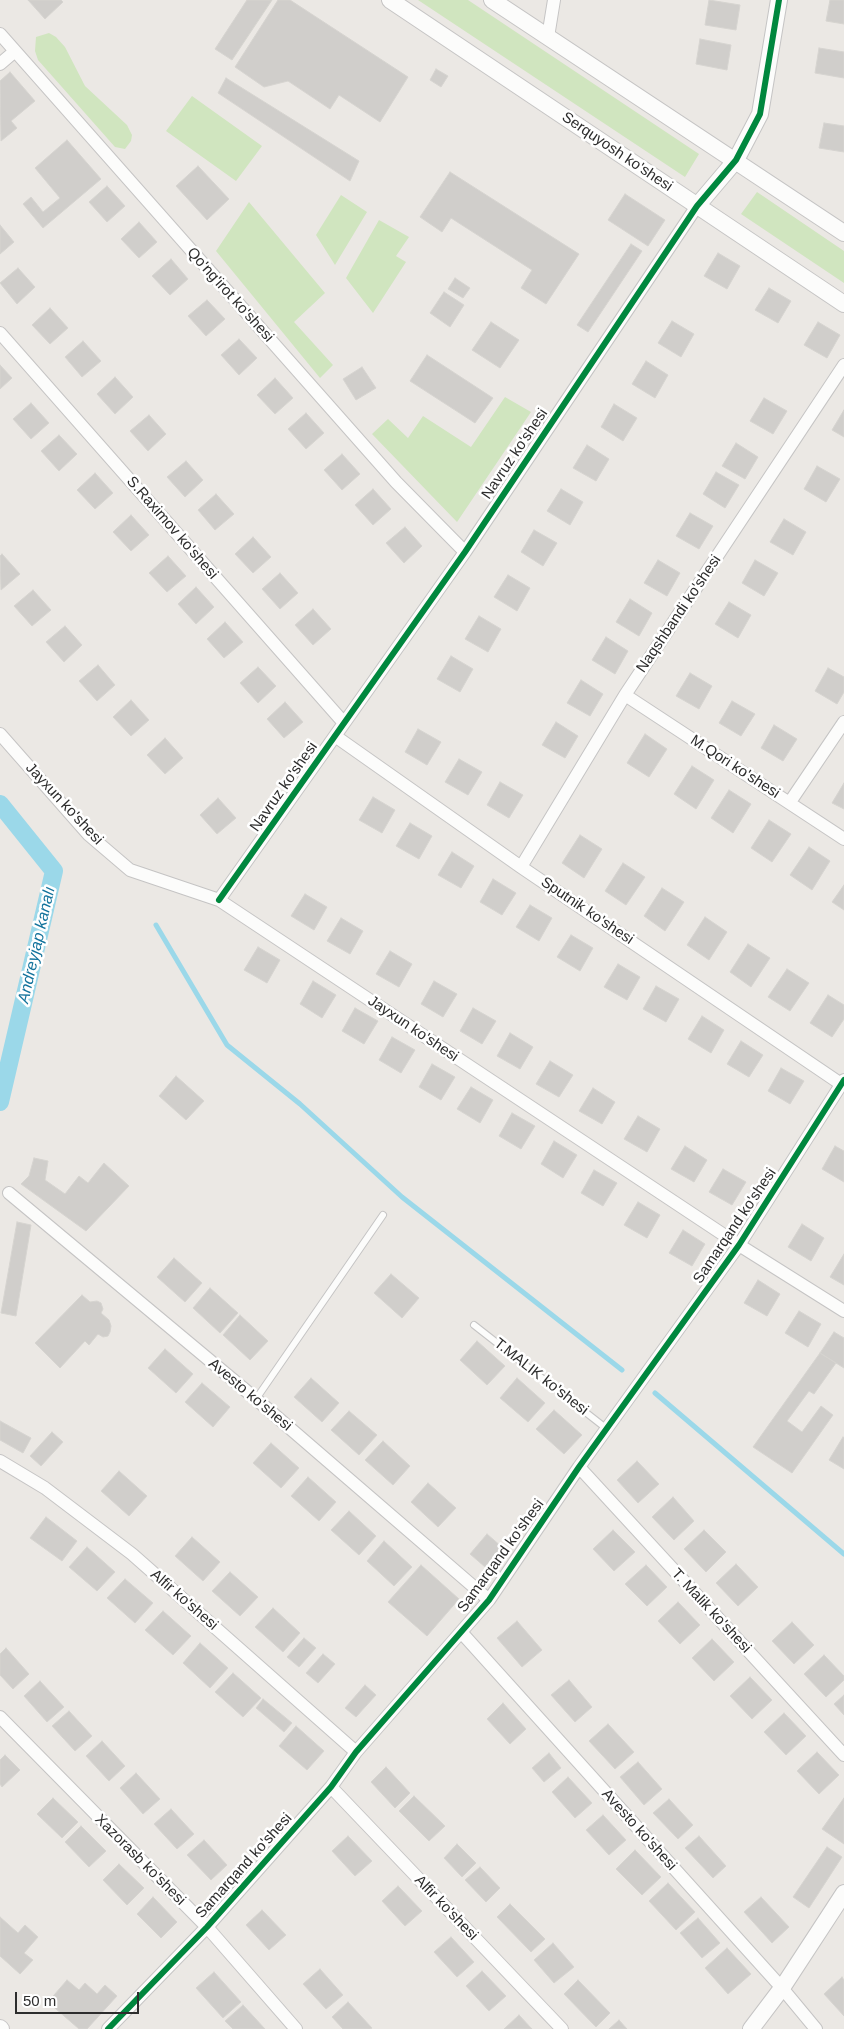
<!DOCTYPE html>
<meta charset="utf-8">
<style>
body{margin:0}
#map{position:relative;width:844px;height:2029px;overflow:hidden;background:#ebe8e4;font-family:Helvetica,sans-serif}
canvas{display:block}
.scale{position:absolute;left:15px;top:1992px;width:124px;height:22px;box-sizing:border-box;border:2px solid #2d2d2d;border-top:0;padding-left:6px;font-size:15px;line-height:18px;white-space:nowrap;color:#2d2d2d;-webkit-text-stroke:4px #fff;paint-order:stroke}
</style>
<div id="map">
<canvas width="844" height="2029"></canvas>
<div class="scale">50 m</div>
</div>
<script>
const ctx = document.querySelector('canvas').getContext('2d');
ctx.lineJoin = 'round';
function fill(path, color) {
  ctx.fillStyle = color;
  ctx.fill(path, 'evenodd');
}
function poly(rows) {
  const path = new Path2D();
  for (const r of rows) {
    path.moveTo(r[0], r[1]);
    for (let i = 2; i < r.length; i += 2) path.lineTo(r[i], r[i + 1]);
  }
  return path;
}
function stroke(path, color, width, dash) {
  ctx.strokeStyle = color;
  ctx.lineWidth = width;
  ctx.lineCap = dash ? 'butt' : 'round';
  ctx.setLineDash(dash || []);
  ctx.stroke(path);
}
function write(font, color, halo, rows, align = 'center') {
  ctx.font = font + ' Helvetica,sans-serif';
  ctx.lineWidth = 5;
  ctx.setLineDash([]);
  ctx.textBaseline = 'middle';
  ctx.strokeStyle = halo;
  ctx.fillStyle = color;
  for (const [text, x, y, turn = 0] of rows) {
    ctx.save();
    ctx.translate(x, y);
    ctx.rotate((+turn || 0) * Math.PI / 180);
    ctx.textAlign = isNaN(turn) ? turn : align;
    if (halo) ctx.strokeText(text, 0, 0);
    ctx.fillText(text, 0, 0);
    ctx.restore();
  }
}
fill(poly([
 [418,0,468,0,699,154,685,177],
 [49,33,56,37,65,47,85,86,127,125,132,135,131,141,125,149,115,147,38,60,35,51,36,37],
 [192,96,262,146,236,181,166,131],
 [757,192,844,251,844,283,741,214],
 [341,195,367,212,335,265,316,235],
 [249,202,325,293,294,322,333,365,320,378,216,251],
 [379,220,409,237,396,256,406,262,373,313,346,278],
 [505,397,531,412,457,522,372,434,388,419,408,438,423,416,471,447]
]), '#d0e5bf');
stroke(poly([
 [156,925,227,1045,300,1104,402,1197,622,1370],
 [655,1393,844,1554]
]), '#9bd8e9', 5);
stroke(poly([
 [0,804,54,871,0,1102]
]), '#9bd8e9', 18);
const building = poly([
 [28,0,61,0,63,2,45,19,28,0],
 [247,0,272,0,232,60,215,49,247,0],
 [278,0,290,0,408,77,380,122,339,95,330,109,288,81,264,87,235,67,278,0],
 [709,0,740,5,736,30,705,25,709,0],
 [830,0,844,0,844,24,826,21,830,0],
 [700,39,731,45,727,70,696,64,700,39],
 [819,48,844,52,844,78,815,73,819,48],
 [436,69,448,76,441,87,430,80,436,69],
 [10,72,35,101,11,121,17,128,1,141,0,81,10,72],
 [226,78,359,161,350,181,218,93,226,78],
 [824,123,844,126,844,152,819,148,824,123],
 [67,140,101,179,43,228,23,204,31,197,43,212,60,198,35,168,67,140],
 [198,166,229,199,207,220,176,186,198,166],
 [450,172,579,254,546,304,521,288,532,270,451,218,442,232,420,217,450,172],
 [107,186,125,206,107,222,89,202,107,186],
 [625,194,665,220,648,246,608,220,625,194],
 [139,222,157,242,139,258,121,239,139,222],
 [0,225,14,242,0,254,0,225],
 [631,244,642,251,588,332,577,325,631,244],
 [718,253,740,266,727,289,704,276,718,253],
 [171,259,188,279,170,295,152,276,171,259],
 [18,268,35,287,17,304,0,283,18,268],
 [455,278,470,288,463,298,448,289,455,278],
 [769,288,791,301,778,323,755,310,769,288],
 [444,292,464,305,450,327,430,313,444,292],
 [207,300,225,319,206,336,188,316,207,300],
 [50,308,68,328,50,344,32,325,50,308],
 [672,321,694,334,681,357,658,343,672,321],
 [491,322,519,340,500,368,472,350,491,322],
 [818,322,840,335,827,358,804,345,818,322],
 [239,339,257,358,239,375,221,355,239,339],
 [83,341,101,361,82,377,65,357,83,341],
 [427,355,493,398,475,423,410,381,427,355],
 [646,361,668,375,655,398,632,384,646,361],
 [0,365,12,378,0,389,0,365],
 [362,367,376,388,356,400,343,379,362,367],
 [115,377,133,397,115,414,97,394,115,377],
 [275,378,293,398,275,414,257,395,275,378],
 [764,398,787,411,773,434,750,421,764,398],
 [31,403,49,423,31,439,13,419,31,403],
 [614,404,637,418,623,441,601,427,614,404],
 [844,410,844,437,832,430,844,410],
 [306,413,324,433,306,449,288,429,306,413],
 [149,415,166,434,148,451,130,431,149,415],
 [59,435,77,454,59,471,41,451,59,435],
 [736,443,758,457,745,479,722,466,736,443],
 [587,445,609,459,596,481,573,468,587,445],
 [342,454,360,474,342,490,324,470,342,454],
 [186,461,203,480,185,497,167,477,186,461],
 [817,466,840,479,826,502,804,489,817,466],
 [716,472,739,485,725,508,703,494,716,472],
 [95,473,113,493,95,509,77,490,95,473],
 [373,489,391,509,373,525,355,505,373,489],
 [561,489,583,502,570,525,547,511,561,489],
 [216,494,234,514,215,530,198,510,216,494],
 [690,513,713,526,699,549,676,536,690,513],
 [131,515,149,535,131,551,113,532,131,515],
 [784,519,806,532,793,555,770,542,784,519],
 [405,527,422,546,404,563,386,543,405,527],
 [534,530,557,543,543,566,521,552,534,530],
 [253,537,271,557,253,573,235,554,253,537],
 [2,554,20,574,1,590,0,556,2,554],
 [168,556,186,576,167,592,149,573,168,556],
 [658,560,680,573,667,596,644,583,658,560],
 [755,560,778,573,764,596,742,583,755,560],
 [280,573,298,593,280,609,262,589,280,573],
 [508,575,530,588,517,611,494,597,508,575],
 [196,587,214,607,196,624,178,604,196,587],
 [33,590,51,610,32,626,14,606,33,590],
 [630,599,652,613,639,636,616,622,630,599],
 [729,602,751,615,738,638,715,624,729,602],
 [313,609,331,629,313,645,295,625,313,609],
 [479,616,501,629,488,652,465,639,479,616],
 [225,622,243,642,224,658,207,639,225,622],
 [65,626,82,645,64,662,46,642,65,626],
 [606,637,628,651,615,674,592,660,606,637],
 [451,656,473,669,460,692,437,679,451,656],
 [98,665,115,685,97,701,79,681,98,665],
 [258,667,276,686,258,703,240,683,258,667],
 [828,668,844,677,844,692,837,704,815,691,828,668],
 [690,673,712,686,699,709,676,696,690,673],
 [581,680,603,694,590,716,567,703,581,680],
 [131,700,149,720,131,736,113,717,131,700],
 [732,701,755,714,741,736,719,723,732,701],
 [285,702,303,722,284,738,267,719,285,702],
 [556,722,578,736,565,758,542,745,556,722],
 [774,725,797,739,783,761,761,748,774,725],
 [418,729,441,742,427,765,405,752,418,729],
 [645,734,667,749,649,777,627,763,645,734],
 [165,738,183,758,165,774,147,755,165,738],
 [459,759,482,772,468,795,445,782,459,759],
 [692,766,714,780,696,809,674,794,692,766],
 [500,782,523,795,509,818,487,805,500,782],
 [844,783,844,809,832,803,844,783],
 [729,790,751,804,733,833,711,818,729,790],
 [373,797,395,810,382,833,359,820,373,797],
 [218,798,236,818,217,834,200,815,218,798],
 [769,820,791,834,772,862,751,848,769,820],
 [410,823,432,836,419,859,396,846,410,823],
 [580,835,602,849,584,878,562,863,580,835],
 [809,847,830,861,812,890,790,875,809,847],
 [452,852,474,866,461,888,438,875,452,852],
 [623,863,645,877,626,905,605,891,623,863],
 [493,879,516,893,502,915,480,902,493,879],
 [844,885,844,910,832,902,844,885],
 [662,888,684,902,665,931,644,916,662,888],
 [305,894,327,907,314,930,291,916,305,894],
 [530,905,552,918,539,941,516,927,530,905],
 [705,917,727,932,709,960,687,945,705,917],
 [341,918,363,931,350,954,327,941,341,918],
 [571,935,593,948,580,971,557,957,571,935],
 [748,944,770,958,751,987,730,972,748,944],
 [258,947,280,960,267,983,244,970,258,947],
 [390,951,412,964,399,987,376,974,390,951],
 [618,964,640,977,627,1000,604,987,618,964],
 [787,969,809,983,790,1011,768,997,787,969],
 [313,981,336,995,322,1018,300,1004,313,981],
 [434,981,457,994,443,1017,421,1004,434,981],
 [656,986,679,999,666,1022,643,1009,656,986],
 [828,995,844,1005,844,1019,832,1037,810,1023,828,995],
 [355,1008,378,1021,364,1044,342,1031,355,1008],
 [473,1008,496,1021,482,1044,460,1031,473,1008],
 [702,1016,724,1030,711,1053,688,1039,702,1016],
 [510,1033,533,1047,520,1069,497,1056,510,1033],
 [392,1037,415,1050,401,1073,379,1060,392,1037],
 [741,1041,763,1055,749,1077,727,1064,741,1041],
 [550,1061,573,1075,559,1097,536,1084,550,1061],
 [432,1064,455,1077,441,1100,419,1087,432,1064],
 [781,1068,804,1081,790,1104,768,1091,781,1068],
 [176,1076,204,1101,186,1120,159,1096,176,1076],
 [471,1087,493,1100,480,1123,457,1109,471,1087],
 [593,1088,615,1102,602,1124,579,1111,593,1088],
 [512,1113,535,1126,521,1149,499,1136,512,1113],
 [638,1116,660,1129,647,1152,624,1139,638,1116],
 [554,1141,577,1155,563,1178,541,1164,554,1141],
 [685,1146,707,1160,694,1182,671,1169,685,1146],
 [835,1146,844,1151,844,1182,822,1169,835,1146],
 [34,1158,48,1161,45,1180,65,1194,79,1176,88,1183,104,1163,129,1186,86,1231,21,1184,29,1176,34,1158],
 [723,1169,746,1182,732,1205,709,1192,723,1169],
 [594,1170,617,1183,603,1206,581,1193,594,1170],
 [638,1202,660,1215,647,1238,624,1225,638,1202],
 [17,1222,31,1225,16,1316,1,1313,17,1222],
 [802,1224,824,1238,811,1261,788,1247,802,1224],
 [683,1230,705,1244,692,1266,669,1253,683,1230],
 [844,1254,844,1285,830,1277,844,1254],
 [174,1258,202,1283,185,1302,157,1277,174,1258],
 [391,1274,419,1298,402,1318,374,1293,391,1274],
 [758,1280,780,1294,767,1316,744,1303,758,1280],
 [210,1288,238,1313,220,1333,193,1308,210,1288],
 [82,1295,90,1302,97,1301,101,1303,103,1309,101,1313,109,1320,111,1326,110,1332,108,1336,103,1337,98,1334,89,1345,85,1341,60,1368,35,1343,82,1295],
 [799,1311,821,1324,808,1347,785,1333,799,1311],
 [240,1315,268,1341,250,1360,223,1335,240,1315],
 [834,1332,844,1338,844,1368,820,1353,834,1332],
 [477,1341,505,1366,487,1385,460,1360,477,1341],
 [165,1349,193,1374,176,1393,148,1368,165,1349],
 [820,1353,836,1363,814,1394,809,1391,787,1421,802,1432,821,1406,833,1415,792,1473,753,1447,820,1353],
 [311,1378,339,1403,322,1422,294,1397,311,1378],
 [517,1378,545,1403,528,1422,500,1398,517,1378],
 [202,1383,230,1407,213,1427,185,1402,202,1383],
 [554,1410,582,1435,564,1454,536,1429,554,1410],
 [349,1411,377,1435,359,1455,331,1430,349,1411],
 [0,1421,31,1438,23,1453,0,1440,0,1421],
 [52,1432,63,1442,41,1466,30,1456,52,1432],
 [843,1437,844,1438,844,1469,829,1460,843,1437],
 [383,1441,410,1466,393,1485,365,1460,383,1441],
 [271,1443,299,1468,281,1488,253,1463,271,1443],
 [637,1461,659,1484,638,1503,617,1480,637,1461],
 [119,1471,147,1496,129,1516,101,1491,119,1471],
 [308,1477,336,1502,319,1521,291,1496,308,1477],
 [428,1483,456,1508,438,1527,411,1502,428,1483],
 [673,1497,694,1521,674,1540,652,1517,673,1497],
 [349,1511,376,1536,359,1555,331,1530,349,1511],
 [46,1517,77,1541,62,1561,30,1538,46,1517],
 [613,1530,635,1552,614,1571,593,1549,613,1530],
 [704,1530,726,1552,706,1572,684,1549,704,1530],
 [487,1534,502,1547,485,1567,470,1554,487,1534],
 [192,1537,220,1562,203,1581,175,1556,192,1537],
 [384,1541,412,1567,394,1586,367,1561,384,1541],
 [87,1547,115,1572,97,1591,69,1567,87,1547],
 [736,1564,758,1587,738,1606,716,1583,736,1564],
 [421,1565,459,1599,427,1636,388,1602,421,1565],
 [646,1565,667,1587,647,1606,625,1584,646,1565],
 [230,1572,258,1597,240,1616,212,1591,230,1572],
 [125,1579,153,1603,135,1623,107,1598,125,1579],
 [678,1602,700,1625,680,1644,658,1621,678,1602],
 [273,1608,300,1633,283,1652,255,1627,273,1608],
 [163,1611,191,1636,173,1655,145,1630,163,1611],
 [517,1621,542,1650,522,1667,497,1638,517,1621],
 [792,1622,814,1645,794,1664,772,1641,792,1622],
 [304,1638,316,1648,299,1667,287,1657,304,1638],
 [712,1639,734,1662,714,1681,692,1658,712,1639],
 [200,1643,228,1668,210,1688,183,1663,200,1643],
 [6,1648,29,1674,13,1689,0,1675,0,1654,6,1648],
 [323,1654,335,1664,318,1683,306,1673,323,1654],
 [824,1655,844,1676,844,1680,826,1697,804,1674,824,1655],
 [233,1673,261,1698,243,1717,215,1692,233,1673],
 [750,1677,772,1700,752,1719,730,1696,750,1677],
 [569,1680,592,1707,575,1722,551,1695,569,1680],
 [40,1681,64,1707,47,1722,24,1696,40,1681],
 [365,1685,376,1695,356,1717,345,1708,365,1685],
 [844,1695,844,1715,834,1704,844,1695],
 [263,1699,292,1723,284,1732,256,1708,263,1699],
 [503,1703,526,1729,510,1744,487,1719,503,1703],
 [69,1711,92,1736,75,1751,52,1726,69,1711],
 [784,1713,806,1736,786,1755,764,1732,784,1713],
 [608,1724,634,1752,615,1769,589,1741,608,1724],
 [296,1726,324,1751,307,1770,279,1746,296,1726],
 [102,1741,125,1766,109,1781,86,1756,102,1741],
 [817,1752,839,1775,819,1794,797,1771,817,1752],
 [549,1753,561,1768,544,1782,532,1768,549,1753],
 [5,1755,20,1770,2,1787,0,1784,0,1760,5,1755],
 [638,1762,662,1789,644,1805,620,1777,638,1762],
 [386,1767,410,1793,395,1808,371,1782,386,1767],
 [136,1773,160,1799,143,1814,120,1788,136,1773],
 [568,1777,592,1803,575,1818,552,1792,568,1777],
 [414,1796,445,1826,429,1841,399,1811,414,1796],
 [53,1798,78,1822,62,1838,37,1814,53,1798],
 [844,1798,844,1844,822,1829,844,1798],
 [669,1799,693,1825,678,1839,653,1813,669,1799],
 [171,1809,194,1834,177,1849,154,1824,171,1809],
 [603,1815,626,1840,609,1855,586,1830,603,1815],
 [81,1826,106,1851,89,1867,65,1842,81,1826],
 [348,1836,372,1861,355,1876,332,1851,348,1836],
 [699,1836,726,1866,713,1878,685,1848,699,1836],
 [204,1840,227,1865,211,1880,187,1855,204,1840],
 [457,1844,476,1863,462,1877,444,1858,457,1844],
 [827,1847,842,1857,809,1908,793,1897,827,1847],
 [635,1850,661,1877,642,1895,616,1869,635,1850],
 [119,1864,144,1888,127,1905,103,1880,119,1864],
 [480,1867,500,1888,486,1902,465,1880,480,1867],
 [668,1883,695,1912,676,1930,649,1901,668,1883],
 [398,1886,422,1911,405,1926,382,1901,398,1886],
 [153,1897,177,1922,161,1938,137,1914,153,1897],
 [761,1897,789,1927,772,1943,744,1912,761,1897],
 [510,1904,545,1939,531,1952,497,1917,510,1904],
 [262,1910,286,1935,269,1950,246,1925,262,1910],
 [0,1917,18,1933,25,1925,38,1937,24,1953,33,1960,20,1974,0,1956,0,1917],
 [698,1918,720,1943,702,1958,680,1933,698,1918],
 [451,1937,474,1962,457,1977,434,1952,451,1937],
 [553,1943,574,1967,554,1983,534,1960,553,1943],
 [727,1948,751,1974,728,1994,705,1968,727,1948],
 [320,1969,343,1995,326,2009,303,1984,320,1969],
 [482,1971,506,1996,489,2011,466,1986,482,1971],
 [214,1972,241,2002,223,2018,196,1988,214,1972],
 [842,1977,844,1980,844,2016,824,1994,842,1977],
 [67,1980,79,1990,85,1983,97,1994,105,1985,117,1996,87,2029,79,2029,48,2002,67,1980],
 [578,1980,610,2013,596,2027,564,1994,578,1980],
 [348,2002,372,2028,370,2029,343,2029,332,2017,348,2002],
 [243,2005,265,2029,233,2029,225,2021,243,2005],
 [519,2015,532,2029,504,2029,519,2015],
 [619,2020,627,2029,609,2029,619,2020]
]);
fill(building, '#d0cecb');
stroke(building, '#d6d4d0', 1);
const service = poly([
 [474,1325,607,1429],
 [256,1399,383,1215]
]);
const minor = poly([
 [0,34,396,482,465,552],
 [548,37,554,0],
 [0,64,14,52],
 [0,333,344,723],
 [625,695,844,839],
 [0,734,89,835,130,870,219,900,739,1245,844,1311],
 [335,736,521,867,841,1084],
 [790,802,844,722],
 [521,867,625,695,844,365],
 [219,900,465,552,697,206],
 [9,1193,256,1399,489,1600],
 [0,1461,45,1488,132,1554,356,1752],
 [579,1467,844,1755],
 [461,1632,782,1988,816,2029],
 [0,1717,207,1927,296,2029],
 [331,1787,562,2029],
 [108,2029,207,1927,331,1787,356,1752,489,1600,579,1467,739,1245,844,1080]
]);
const tertiary = poly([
 [390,0,844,304],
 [492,0,844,233],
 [697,206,736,160,760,114,779,0],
 [0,2028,1,2029],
 [751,2029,782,1988,844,1893]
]);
stroke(service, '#c5c4c4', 8);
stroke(minor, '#c5c4c4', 14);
stroke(tertiary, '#c5c4c4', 18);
stroke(service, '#fcfcfb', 6);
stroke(minor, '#fcfcfb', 12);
stroke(tertiary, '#fcfcfb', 16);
stroke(poly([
 [219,900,465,552,697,206,736,160,760,114,779,0],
 [108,2029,207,1927,331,1787,356,1752,489,1600,579,1467,739,1245,844,1080]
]), '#00873e', 6);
write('15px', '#2d2d2d', '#fff', [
 ["Serquyosh ko'shesi",617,152,34],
 ["Qo'ng'irot ko'shesi",230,295,48],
 ["Navruz ko'shesi",515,454,-56],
 ["S.Raximov ko'shesi",172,528,49],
 ["Naqshbandi ko'shesi",679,614,-56],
 ["M.Qori ko'shesi",735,767,33],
 ["Navruz ko'shesi",284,787,-55],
 ["Jayxun ko'shesi",64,804,47],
 ["Sputnik ko'shesi",587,911,34],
 ["Jayxun ko'shesi",413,1029,34],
 ["Samarqand ko'shesi",735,1226,-56],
 ["T.MALIK ko'shesi",541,1377,38],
 ["Avesto ko'shesi",250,1395,40],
 ["Samarqand ko'shesi",501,1556,-54],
 ["Alfir ko'shesi",184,1600,41],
 ["T. Malik ko'shesi",711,1611,47],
 ["Avesto ko'shesi",639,1830,48],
 ["Xazorasb ko'shesi",140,1860,45],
 ["Samarqand ko'shesi",244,1866,-48],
 ["Alfir ko'shesi",446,1908,46]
]);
write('italic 16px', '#13739c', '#fff', [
 ["Andreyjap kanalı",37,945,-77]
]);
</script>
